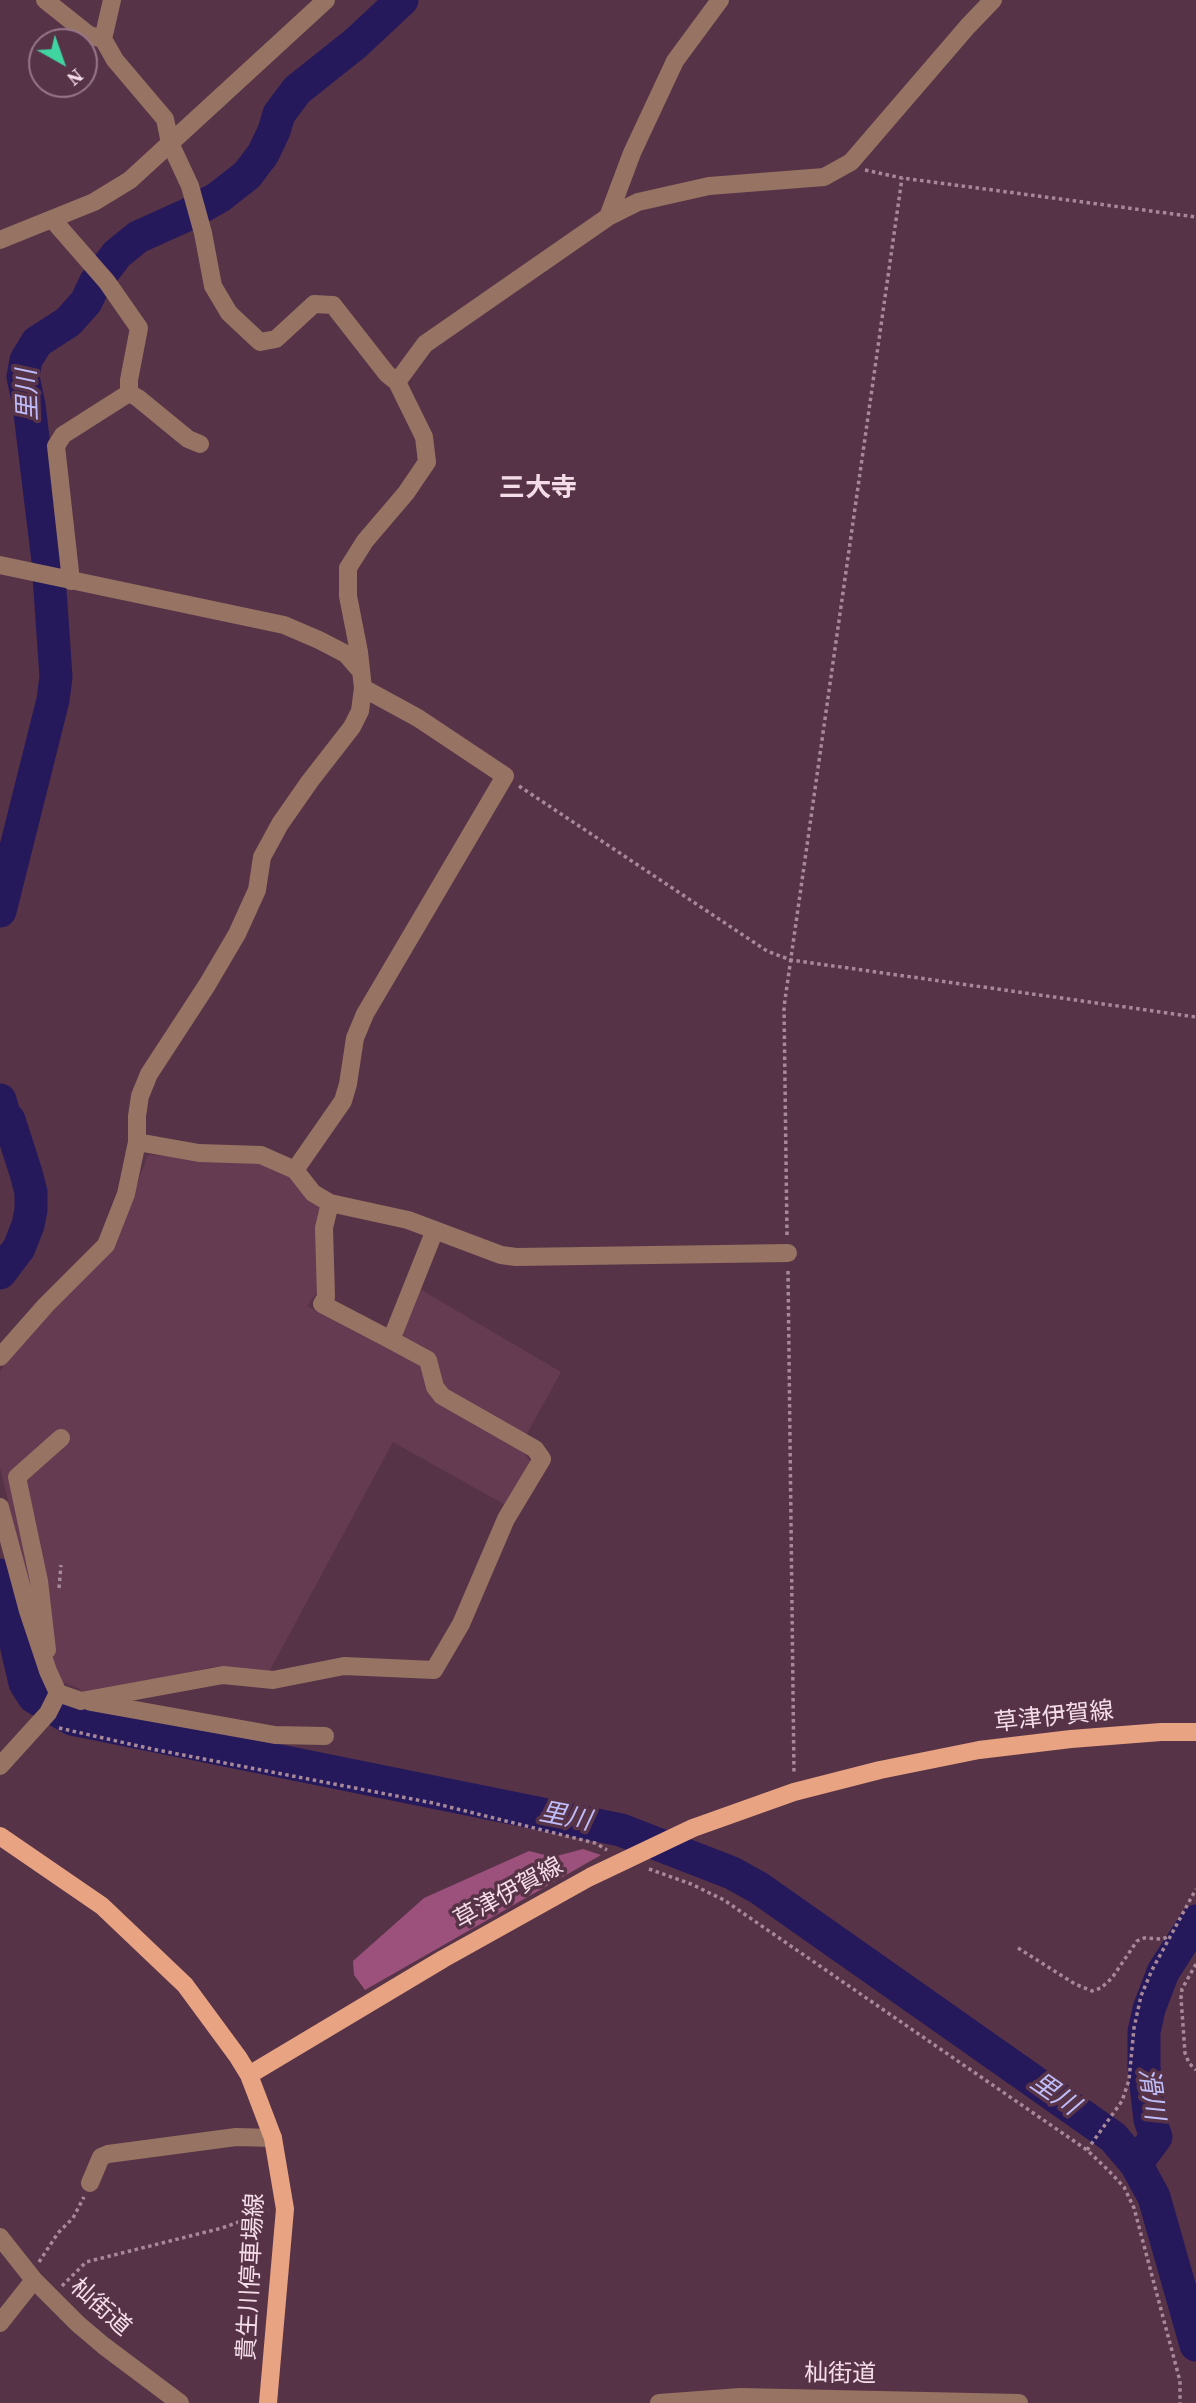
<!DOCTYPE html>
<meta charset="utf-8">
<style>
body{margin:0}
#map{position:relative;width:1196px;height:2403px;overflow:hidden;background:#573347;font-family:"Source Serif 4",serif}
canvas{display:block}
.north{position:absolute;left:28px;top:28px;width:70px;height:70px;box-sizing:border-box;background:#573347;border:2px solid #967788;border-radius:50%;rotate:140deg;font-size:19px;font-weight:700;line-height:28px;text-align:center;color:#f4dde9}
.north::after{content:'';display:block;margin:auto;width:24px;height:32px;background:#40d4a1;clip-path:polygon(50% 0,100% 100%,50% 72%,0 100%)}
</style>
<div id="map">
<canvas width="1196" height="2403"></canvas>
<div class="north">N</div>
</div>
<script>
const ctx = document.querySelector('canvas').getContext('2d');
ctx.lineJoin = 'round';
function fill(path, color) {
  ctx.fillStyle = color;
  ctx.fill(path, 'evenodd');
}
function poly(rows) {
  const path = new Path2D();
  for (const r of rows) {
    path.moveTo(r[0], r[1]);
    for (let i = 2; i < r.length; i += 2) path.lineTo(r[i], r[i + 1]);
  }
  return path;
}
function stroke(path, color, width, dash) {
  ctx.strokeStyle = color;
  ctx.lineWidth = width;
  ctx.lineCap = dash ? 'butt' : 'round';
  ctx.setLineDash(dash || []);
  ctx.stroke(path);
}
function write(font, color, halo, rows, align = 'center') {
  ctx.font = font + ' "Source Serif 4","Noto Sans JP",serif';
  ctx.lineWidth = 7;
  ctx.setLineDash([]);
  ctx.textBaseline = 'middle';
  ctx.strokeStyle = halo;
  ctx.fillStyle = color;
  for (const [text, x, y, turn = 0] of rows) {
    ctx.save();
    ctx.translate(x, y);
    ctx.rotate((+turn || 0) * Math.PI / 180);
    ctx.textAlign = isNaN(turn) ? turn : align;
    if (halo) ctx.strokeText(text, 0, 0);
    ctx.fillText(text, 0, 0);
    ctx.restore();
  }
}
fill(poly([
 [148,1155,259,1162,291,1178,321,1207,317,1292,307,1306,396,1350,418,1288,561,1372,519,1448,532,1463,507,1506,393,1442,269,1672,212,1667,86,1696,78,1688,62,1682,34,1612,0,1467,0,1372,8,1358,73,1289,112,1251]
]), '#653b52');
fill(poly([
 [583,1849,601,1855,365,1990,354,1975,353,1961,424,1898,529,1851,553,1857]
]), '#9b517c');
stroke(poly([
 [0,911,53,700,56,677,48,561,29,405,23,377,26,360,37,342,68,322,86,302,95,283,117,254,138,237,189,214,219,197,247,175,263,154,274,131,279,114,297,90,356,43,402,0],
 [0,1100,4,1114,9,1120,26,1173,31,1192,31,1210,28,1225,19,1248,0,1273],
 [0,1575,25,1683,34,1697,72,1719,621,1830,732,1873,759,1888,1113,2137,1136,2164,1154,2197,1196,2345],
 [1136,2164,1156,2137,1150,2120,1144,2067,1144,2032,1149,2009,1163,1972,1196,1921]
]), '#26195b', 33);
stroke(poly([
 [865,170,902,178,1196,217],
 [519,786,767,951,791,960,1196,1017],
 [787,1235,784,1007,902,178],
 [788,1271,794,1774],
 [59,1588,61,1565],
 [59,1728,152,1749,433,1803,595,1843,607,1850],
 [649,1869,691,1884,724,1900,1087,2150,1108,2170,1124,2187,1134,2208,1180,2381,1180,2403],
 [1018,1948,1075,1984,1092,1991,1101,1988,1112,1978,1137,1941,1144,1938,1162,1939,1168,1937],
 [1196,1964,1182,1989,1181,1998,1185,2053,1189,2063,1196,2070],
 [1087,2150,1122,2101,1129,2080,1134,2028,1141,1996,1152,1970,1196,1889],
 [39,2262,58,2233,73,2218,84,2197],
 [62,2286,86,2262,222,2228,269,2211]
]), '#a78999', 3.5, [3.5, 3.5]);
stroke(poly([
 [45,0,89,35,103,39],
 [608,217,632,153,675,61,720,0],
 [52,219,107,282,139,328,129,380,129,393,63,435,56,446,71,581],
 [0,240,94,202,130,180,326,0],
 [397,382,425,344,608,217,638,202,709,186,824,177,851,162,968,26,993,0],
 [129,393,138,398,188,439,200,444],
 [0,565,284,625,319,640,346,654,359,669],
 [137,1142,199,1153,261,1155,295,1170,313,1193,330,1203,408,1220,501,1255,516,1257,788,1253],
 [295,1170,343,1101,348,1084,355,1038,365,1014,505,776,418,718,363,688],
 [330,1203,324,1228,326,1297,322,1304,391,1340,435,1230],
 [0,1357,46,1305,106,1245,126,1194,137,1142,137,1116,140,1096,149,1074,207,985,237,934,257,890,262,857,280,824,310,781,352,727,360,711,363,688,359,652,348,596,348,568,365,541,406,493,427,462,424,437,397,382,387,374,333,305,314,304,276,339,260,342,229,313,213,286,203,233,190,186,170,143,165,119,115,60,103,39,112,0],
 [0,1507,28,1611,48,1671,58,1693,48,1713,0,1766],
 [47,1650,39,1581,17,1477,61,1438],
 [58,1693,81,1701,223,1675,273,1680,344,1666,434,1670,461,1624,506,1519,542,1459,535,1449,442,1396,435,1387,428,1360,391,1340],
 [91,1702,275,1735,325,1736],
 [90,2183,101,2157,108,2154,236,2137,273,2138],
 [0,2237,34,2280,78,2324,104,2346,180,2403],
 [0,2323,34,2280],
 [659,2403,740,2397,1019,2403]
]), '#967363', 18);
stroke(poly([
 [0,1836,102,1906,185,1985,238,2057,249,2075,273,2138,285,2209,268,2403],
 [249,2075,443,1959,590,1877,693,1828,794,1792,880,1770,979,1750,1071,1739,1161,1732,1196,1732]
]), '#e8a382', 18);
write('24px', '#f4dde9', '#573347', [
 ["草津伊賀線",1054,1718,-6],
 ["草津伊賀線",509,1894,-29],
 ["貴生川停車場線",252,2277,-87],
 ["杣街道",100,2308,42],
 ["杣街道",840,2375,1]
]);
write('italic 26px', '#bebcf9', '#573347', [
 ["里川",29,395,-92],
 ["里川",565,1818,11],
 ["滑川",1150,2094,82],
 ["里川",1054,2095,35]
]);
write('bold 26px', '#f4dde9', '#573347', [
 ["三大寺",538,489]
]);
</script>
